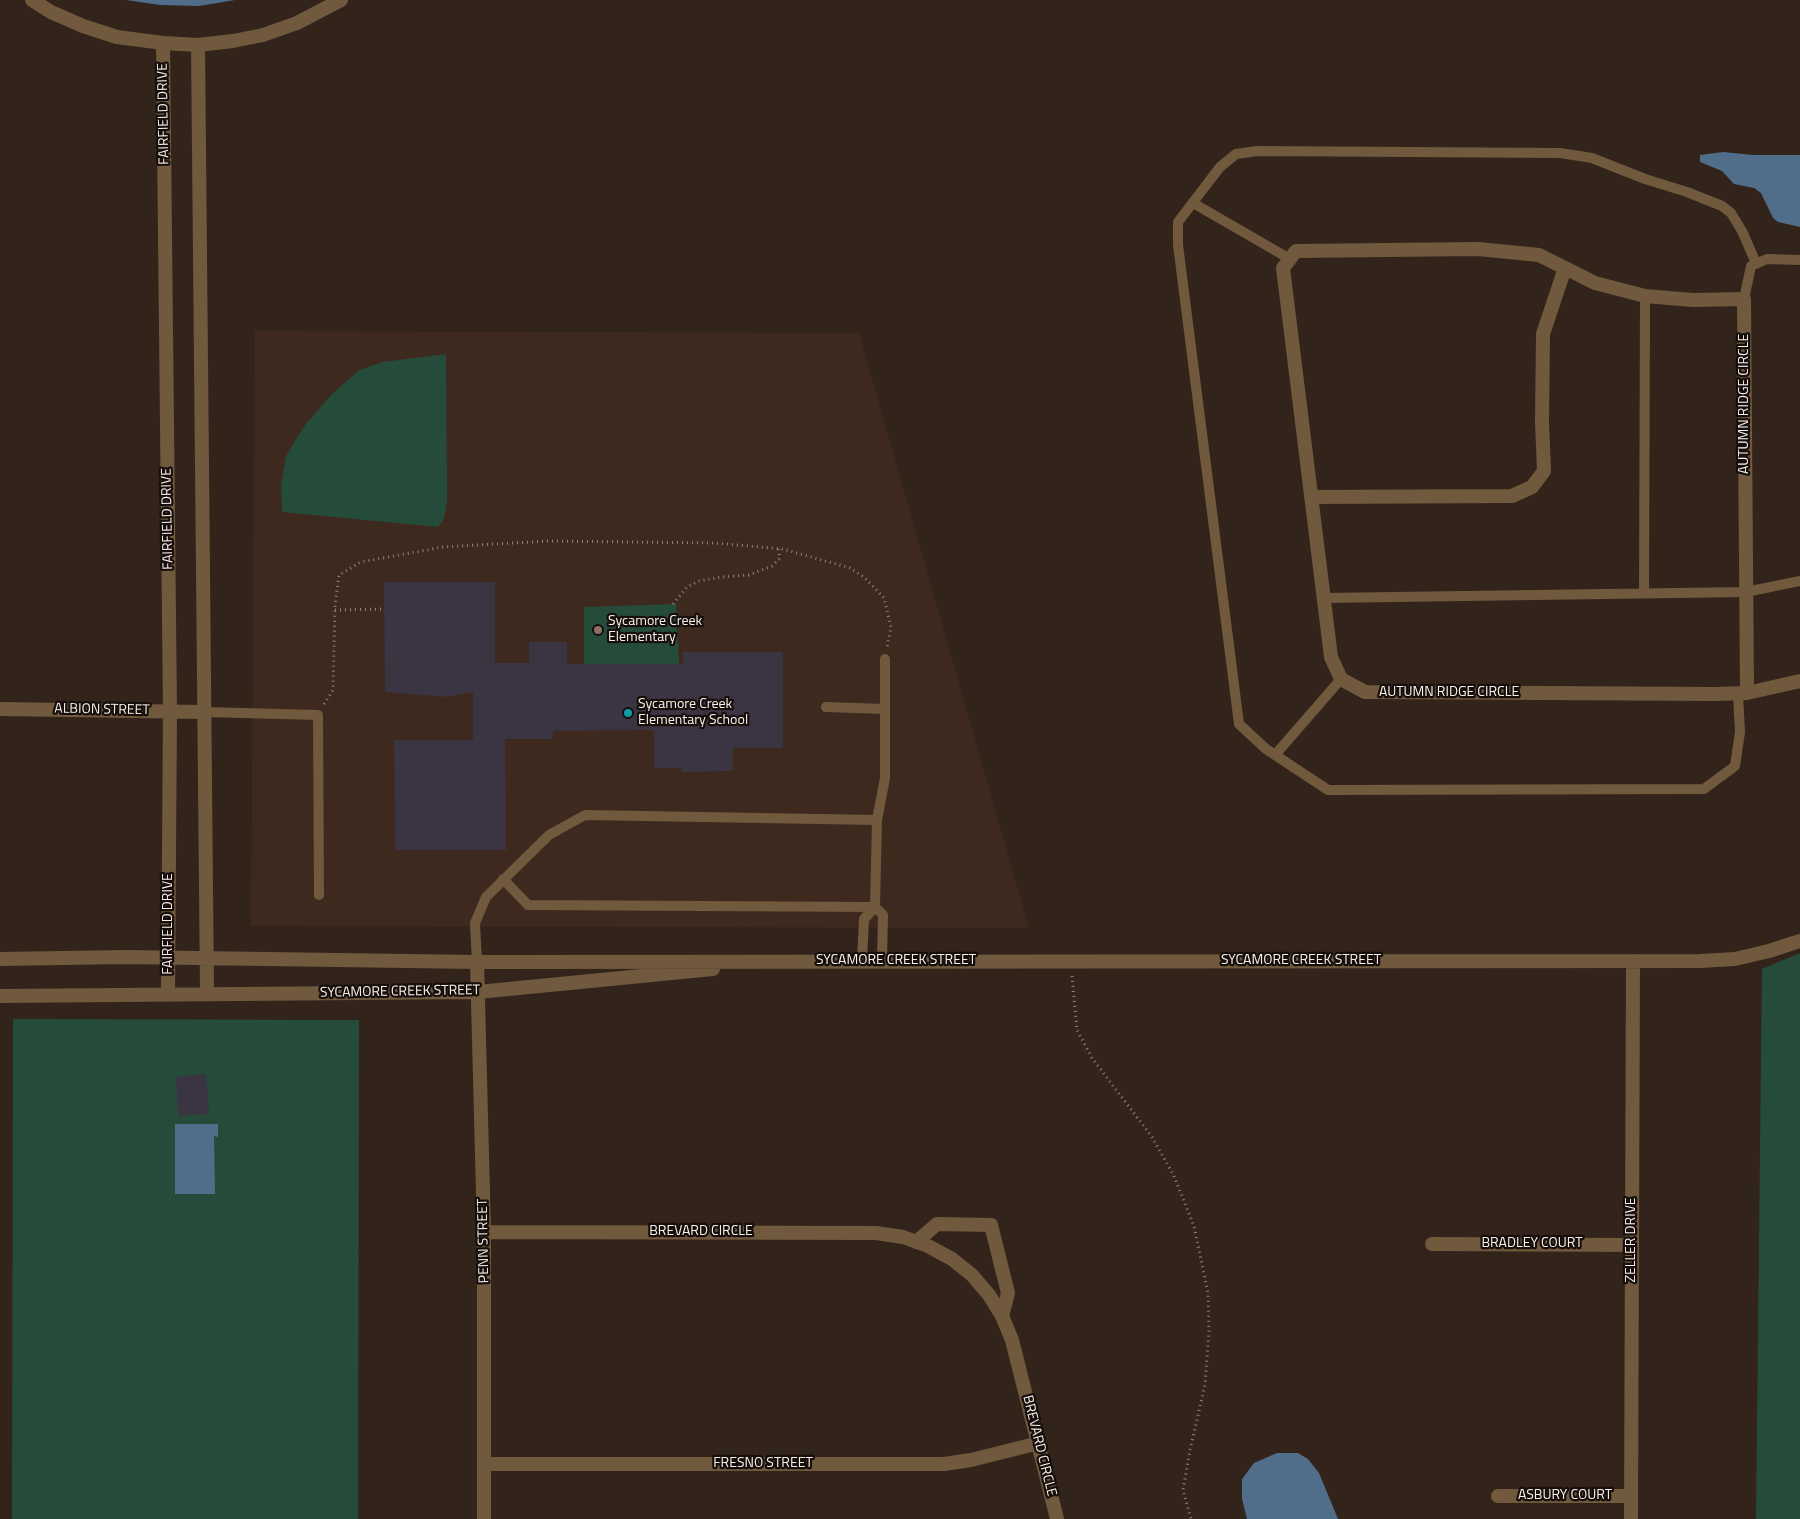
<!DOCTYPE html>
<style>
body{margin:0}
canvas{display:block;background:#32231b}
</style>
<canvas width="1800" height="1519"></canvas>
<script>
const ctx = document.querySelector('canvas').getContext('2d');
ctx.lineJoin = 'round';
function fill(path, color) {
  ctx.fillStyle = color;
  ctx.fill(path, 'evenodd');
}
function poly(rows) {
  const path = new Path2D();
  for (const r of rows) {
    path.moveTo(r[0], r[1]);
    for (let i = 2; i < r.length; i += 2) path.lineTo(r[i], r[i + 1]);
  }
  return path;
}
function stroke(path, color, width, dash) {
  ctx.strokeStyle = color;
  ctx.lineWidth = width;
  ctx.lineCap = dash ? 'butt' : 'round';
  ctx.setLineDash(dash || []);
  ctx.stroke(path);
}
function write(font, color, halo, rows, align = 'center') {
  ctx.font = font + ' "Titillium Web",sans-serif';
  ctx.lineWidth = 4.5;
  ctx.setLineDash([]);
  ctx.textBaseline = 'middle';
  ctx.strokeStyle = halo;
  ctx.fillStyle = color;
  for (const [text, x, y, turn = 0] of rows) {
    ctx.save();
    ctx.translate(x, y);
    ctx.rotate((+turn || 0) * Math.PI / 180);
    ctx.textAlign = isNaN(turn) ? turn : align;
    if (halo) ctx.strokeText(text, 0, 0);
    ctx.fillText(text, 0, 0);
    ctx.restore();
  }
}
fill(poly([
 [255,331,859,333,1029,928,251,926]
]), '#3e291e');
fill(poly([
 [446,354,447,500,444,519,438,527,282,512,281,485,286,456,305,425,333,393,359,370,383,362],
 [676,604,679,664,584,664,584,607],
 [1800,953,1800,1519,1756,1519,1762,969],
 [13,1019,359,1020,358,1519,12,1519]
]), '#254c3a');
fill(poly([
 [126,0,235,0,199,6,160,5],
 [1723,152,1753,155,1800,155,1800,227,1778,222,1773,218,1761,193,1754,188,1734,184,1722,171,1700,162,1700,155],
 [175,1124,218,1124,218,1137,214,1136,215,1194,175,1194],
 [1277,1453,1298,1453,1308,1459,1319,1473,1338,1519,1247,1519,1242,1499,1242,1479,1254,1463]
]), '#506d89');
fill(poly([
 [384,582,495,582,495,663,529,663,529,642,567,642,567,664,683,664,683,652,783,652,783,748,733,748,733,771,681,772,681,768,654,768,654,730,553,731,553,739,505,739,506,850,395,850,394,740,473,740,473,692,448,697,385,692],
 [206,1074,209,1114,178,1116,176,1077]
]), '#3b3442');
stroke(poly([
 [673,604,687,587,699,581,721,577,749,575,772,566,780,558,778,548],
 [335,610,384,609],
 [324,704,333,690,335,605,339,575,361,562,443,547,549,541,714,543,783,549,850,568,864,577,884,598,891,627,887,648],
 [1072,976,1077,1030,1092,1058,1152,1137,1174,1176,1194,1226,1208,1293,1209,1331,1205,1385,1190,1450,1183,1490,1191,1519]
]), '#91847e', 3, [1, 4]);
stroke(poly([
 [1193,203,1290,259],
 [1744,299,1751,266,1767,259,1800,260],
 [1644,593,1645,296],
 [1324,598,1746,592,1800,581],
 [1738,694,1740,732,1735,766,1704,789,1328,790,1266,749,1239,724,1178,245,1178,222,1220,167,1236,154,1257,151,1560,153,1592,158,1645,179,1687,192,1722,206,1731,213,1742,231,1756,263],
 [826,707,885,709],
 [204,712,318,715,319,895],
 [1275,755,1341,679],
 [877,820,885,778,885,659],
 [503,879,528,905,875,907,883,915,882,961],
 [477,962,475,923,486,897,549,835,585,815,877,820,875,907,864,919,862,961]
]), '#70593d', 10);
stroke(poly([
 [32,0,51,12,83,26,117,37,163,43,198,45,233,41,263,35,297,23,341,0],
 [163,43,170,711,168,994],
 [198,45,207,993],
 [1311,497,1512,496,1532,487,1544,471,1542,422,1543,334,1565,268],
 [1747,693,1744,299,1693,300,1645,296,1595,283,1539,255,1478,249,1296,251,1283,268,1331,657,1341,679,1365,692,1715,694,1747,693,1800,681],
 [0,709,204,712],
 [0,959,126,957,477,962,1700,961,1735,959,1769,951,1800,941],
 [477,962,484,1232,484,1519],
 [0,996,478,992,713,969],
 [484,1232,876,1233,903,1237,928,1246,952,1259,972,1275,989,1295,1002,1316,1012,1340,1057,1519],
 [916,1242,937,1224,991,1225,1008,1293,1002,1316],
 [1432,1244,1632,1245],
 [484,1464,944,1464,971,1460,1039,1443],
 [1498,1496,1631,1496],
 [1631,1519,1633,961]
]), '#70593d', 14);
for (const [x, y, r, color] of [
 [598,630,5,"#8d6e63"],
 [628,713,5,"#0f9aa8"]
]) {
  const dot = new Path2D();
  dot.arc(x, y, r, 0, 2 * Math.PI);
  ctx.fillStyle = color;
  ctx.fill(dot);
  stroke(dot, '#150e0b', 2);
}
write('14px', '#faf0eb', '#150e0b', [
 ["FAIRFIELD DRIVE",164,114,-91],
 ["AUTUMN RIDGE CIRCLE",1745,404,-90],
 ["FAIRFIELD DRIVE",168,519,-91],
 ["AUTUMN RIDGE CIRCLE",1449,693],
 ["ALBION STREET",102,710,1],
 ["FAIRFIELD DRIVE",169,924,-90],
 ["SYCAMORE CREEK STREET",896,961],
 ["SYCAMORE CREEK STREET",1301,961],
 ["SYCAMORE CREEK STREET",400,992,-1],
 ["BREVARD CIRCLE",701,1232],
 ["ZELLER DRIVE",1632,1240,-90],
 ["PENN STREET",484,1241,-91],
 ["BRADLEY COURT",1532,1244],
 ["BREVARD CIRCLE",1039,1446,76],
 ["FRESNO STREET",763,1464],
 ["ASBURY COURT",1565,1496]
]);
write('14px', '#faf0eb', '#150e0b', [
 ["Sycamore Creek",608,622],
 ["Elementary",608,638],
 ["Sycamore Creek",638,705],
 ["Elementary School",638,721]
], 'left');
</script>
